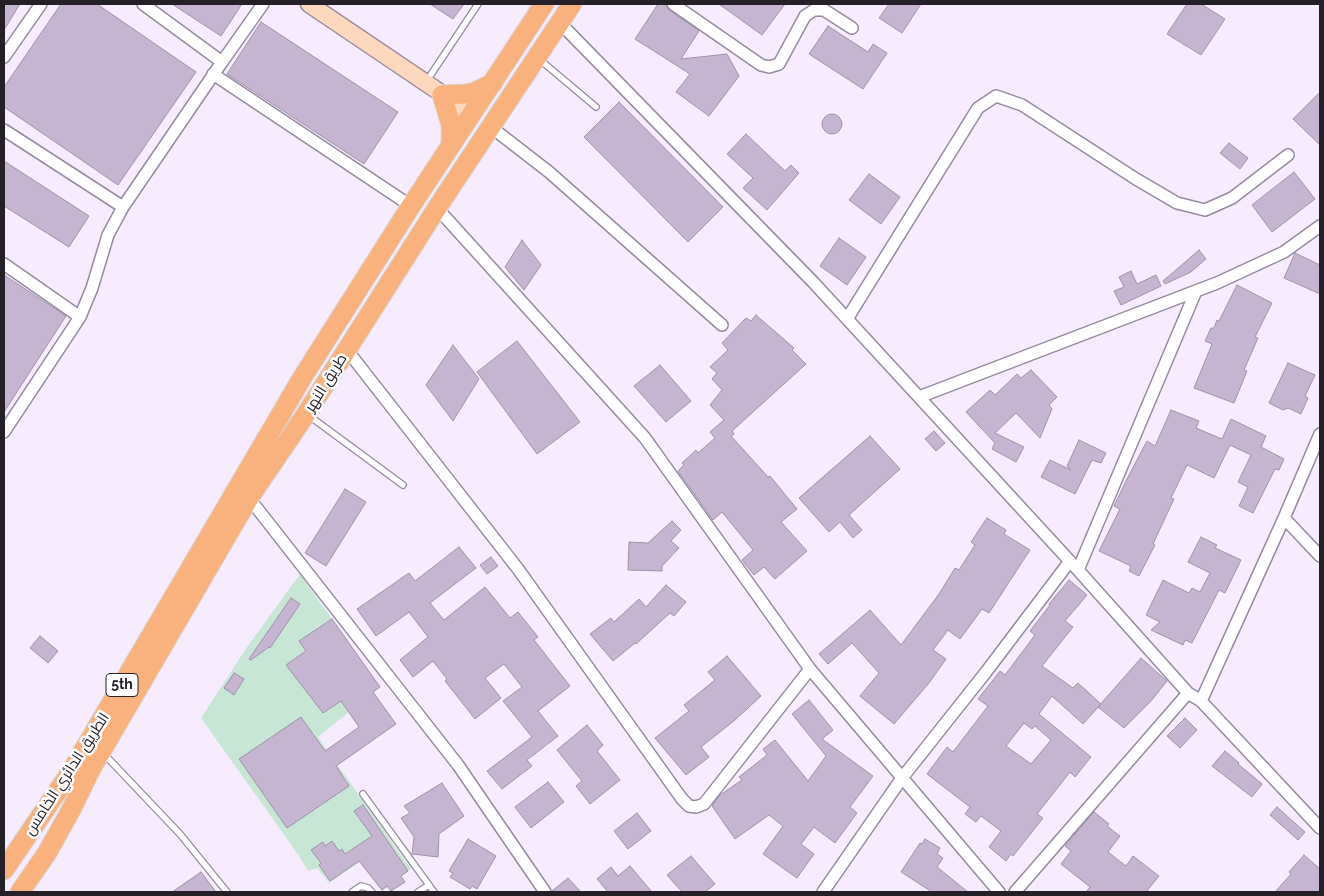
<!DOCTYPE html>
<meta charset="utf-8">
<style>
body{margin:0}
#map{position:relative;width:1324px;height:896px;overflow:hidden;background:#f7ecfe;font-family:Raleway,sans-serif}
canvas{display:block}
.frame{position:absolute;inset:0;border:5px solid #252028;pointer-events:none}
</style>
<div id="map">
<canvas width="1324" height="896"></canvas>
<div class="frame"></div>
</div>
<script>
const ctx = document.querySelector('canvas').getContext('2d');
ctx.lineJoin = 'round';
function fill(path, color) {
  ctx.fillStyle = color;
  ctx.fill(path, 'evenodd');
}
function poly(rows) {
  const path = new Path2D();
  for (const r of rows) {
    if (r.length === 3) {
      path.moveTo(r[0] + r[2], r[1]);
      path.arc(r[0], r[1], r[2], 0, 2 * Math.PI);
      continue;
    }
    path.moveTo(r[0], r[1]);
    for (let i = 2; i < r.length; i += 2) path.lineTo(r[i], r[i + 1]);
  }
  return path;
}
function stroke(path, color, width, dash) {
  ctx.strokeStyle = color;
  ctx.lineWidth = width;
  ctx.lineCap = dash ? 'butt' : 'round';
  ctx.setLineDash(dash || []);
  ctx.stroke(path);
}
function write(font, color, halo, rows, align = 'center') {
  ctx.font = font + ' Raleway,Cairo,sans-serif';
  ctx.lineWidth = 5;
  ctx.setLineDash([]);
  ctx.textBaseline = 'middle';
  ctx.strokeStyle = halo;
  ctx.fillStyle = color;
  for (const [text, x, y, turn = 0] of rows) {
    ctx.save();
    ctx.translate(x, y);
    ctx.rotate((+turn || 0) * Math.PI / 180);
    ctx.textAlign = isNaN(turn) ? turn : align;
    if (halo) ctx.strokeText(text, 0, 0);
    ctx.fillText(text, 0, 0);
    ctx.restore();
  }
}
fill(poly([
 [300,574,380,687,318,737,411,869,382,891,360,862,329,883,317,868,308,871,299,856,201,718,247,647]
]), '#c7e6d6');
const building = poly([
 [4,4,20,4,4,30,4,4],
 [61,4,97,4,196,72,118,185,4,107,4,87,61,4],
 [172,4,242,4,221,36,172,4],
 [430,4,464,4,453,19,430,4],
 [658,4,666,4,669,10,699,31,681,59,727,54,739,76,709,116,676,92,690,74,635,39,658,4],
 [719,4,785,4,762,35,719,4],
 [889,4,921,4,902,33,879,18,889,4],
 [1187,4,1201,4,1225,19,1201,55,1167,34,1187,4],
 [261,22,398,112,364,164,227,74,261,22],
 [828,26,868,52,873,44,887,53,863,89,809,54,828,26],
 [1320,92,1320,145,1293,119,1320,92],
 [619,102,723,207,688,242,584,137,619,102],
 [832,124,10],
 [746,134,785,171,791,165,799,173,767,210,743,188,753,178,727,154,746,134],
 [1229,143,1248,158,1240,169,1220,153,1229,143],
 [4,161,89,216,69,247,4,206,4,161],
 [1294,172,1315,199,1272,232,1252,205,1294,172],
 [869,174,900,197,881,224,849,200,869,174],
 [839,238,866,257,847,285,820,266,839,238],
 [522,240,541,265,524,290,505,267,522,240],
 [1199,250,1206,259,1191,272,1165,284,1163,281,1199,250],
 [1295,253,1320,265,1320,294,1284,278,1295,253],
 [1131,271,1137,284,1156,275,1161,286,1121,305,1114,291,1124,287,1119,277,1131,271],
 [4,275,66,316,4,412,4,275],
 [1237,285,1272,303,1255,337,1258,338,1244,370,1247,371,1234,403,1194,388,1212,344,1205,341,1211,328,1214,328,1217,320,1219,321,1237,285],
 [756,315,794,348,792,350,806,364,732,431,734,434,731,436,768,477,770,476,797,509,781,522,807,551,775,579,764,567,754,575,742,560,753,550,722,512,713,520,678,471,684,465,682,463,696,450,698,453,715,438,710,432,724,420,710,405,722,390,712,379,717,373,710,367,728,350,722,343,746,318,751,321,756,315],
 [517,341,580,422,537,454,477,372,517,341],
 [453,345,479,379,453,421,426,385,453,345],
 [1288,363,1315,375,1305,396,1308,398,1301,414,1288,408,1283,410,1269,403,1288,363],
 [660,365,691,401,666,422,634,386,660,365],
 [1031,370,1057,397,1049,405,1052,409,1040,438,1016,413,995,433,1024,447,1016,462,992,449,995,443,966,412,990,390,995,395,1017,374,1021,378,1031,370],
 [1171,410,1199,421,1196,428,1222,439,1231,419,1266,436,1261,447,1284,459,1279,470,1275,469,1253,513,1239,506,1248,487,1238,482,1251,455,1230,445,1214,478,1187,465,1171,498,1174,499,1153,544,1155,545,1139,576,1129,571,1131,566,1099,551,1120,509,1114,506,1128,477,1147,441,1155,446,1171,410],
 [934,431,945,443,936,451,925,439,934,431],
 [870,436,900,469,849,515,862,530,853,538,840,522,829,532,799,498,870,436],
 [1079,440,1106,453,1101,463,1092,460,1075,494,1041,477,1050,460,1071,470,1067,466,1079,440],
 [345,489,366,502,326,566,305,553,345,489],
 [987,518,1006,530,1004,534,1030,550,989,613,982,609,960,639,948,630,933,650,946,659,929,683,894,724,860,696,879,673,852,643,828,664,819,654,870,610,901,645,939,594,955,568,959,570,975,545,971,542,987,518],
 [672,521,681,530,671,541,679,548,662,566,662,571,628,570,629,542,648,543,672,521],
 [1201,537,1217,545,1215,548,1241,560,1225,593,1219,590,1192,643,1185,640,1183,645,1151,630,1160,622,1146,615,1163,580,1189,593,1192,588,1200,592,1210,573,1188,562,1201,537],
 [459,547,476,568,430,603,444,620,485,587,510,618,518,612,538,637,534,640,570,686,538,711,558,736,527,760,532,766,502,789,487,771,532,737,503,701,522,687,504,664,485,678,501,698,475,719,445,681,447,679,433,661,413,677,400,660,428,637,409,612,376,636,357,609,409,573,415,581,459,547],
 [491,557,498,566,487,574,480,565,491,557],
 [1069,580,1087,595,1065,621,1073,627,1042,666,1073,688,1078,683,1101,704,1083,724,1052,696,1039,714,1091,757,1075,777,1070,772,1037,814,1043,818,1013,856,1011,854,1006,861,989,847,1001,831,981,816,976,822,965,814,970,807,927,774,947,747,953,752,988,706,978,699,1000,671,1005,675,1035,635,1030,631,1050,605,1049,604,1069,580],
 [1024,723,1032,729,1035,726,1051,740,1031,764,1006,746,1024,723],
 [666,585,686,602,674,616,670,613,636,644,635,643,613,661,590,634,611,618,614,622,639,599,646,607,666,585],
 [291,598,300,604,270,648,269,647,251,660,249,659,291,598],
 [332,619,380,687,373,692,396,724,336,766,349,786,287,828,239,759,301,717,325,751,359,727,341,701,323,713,286,665,306,651,299,641,332,619],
 [40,636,58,651,48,663,30,648,40,636],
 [727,656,761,696,735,720,701,747,709,757,686,775,655,738,689,711,684,705,715,680,708,672,727,656],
 [1141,658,1167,681,1151,701,1124,728,1098,707,1141,658],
 [234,673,244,679,234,695,224,688,234,673],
 [809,700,833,730,822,739,873,776,850,807,857,813,835,843,814,827,801,844,814,854,797,878,763,854,783,826,769,815,735,839,712,806,720,795,742,780,739,777,767,755,763,749,775,740,808,781,826,756,792,714,809,700],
 [1185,718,1197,730,1180,748,1167,736,1185,718],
 [587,725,603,745,597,751,620,780,590,804,576,786,582,781,557,750,587,725],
 [1225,751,1239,763,1238,764,1262,784,1252,797,1212,766,1225,751],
 [548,782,564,802,531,828,515,807,548,782],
 [442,783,464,816,439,834,438,857,412,854,414,837,401,818,410,813,404,806,442,783],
 [363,805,408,871,401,876,405,882,391,891,387,886,382,890,359,861,330,881,319,865,321,863,311,850,323,842,325,846,332,841,339,851,342,849,345,854,372,836,354,811,363,805],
 [1277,807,1305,832,1298,840,1270,815,1277,807],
 [1094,812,1109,824,1107,826,1120,836,1108,852,1126,866,1133,856,1159,876,1146,892,1086,892,1090,887,1061,864,1071,851,1065,846,1094,812],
 [637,813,651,831,628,849,614,831,637,813],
 [468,839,496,856,477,889,472,886,470,889,450,877,453,873,449,871,468,839],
 [925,839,940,848,937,854,943,858,937,867,968,892,932,892,901,872,920,843,922,844,925,839],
 [1304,855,1320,869,1320,892,1275,892,1291,874,1289,872,1304,855],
 [691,856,715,884,705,892,682,892,667,875,691,856],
 [630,866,652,892,608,892,597,879,611,867,618,876,630,866],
 [201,872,216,892,172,892,201,872],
 [568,878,581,892,552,892,552,891,568,878]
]);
fill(building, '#c6b5d1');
stroke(building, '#9f93a7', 1);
const service = poly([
 [539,59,596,107],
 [426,82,478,4],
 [308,415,403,485],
 [104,754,180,834,227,892],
 [363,794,434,892],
 [352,892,361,886,368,888,372,892],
 [418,892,429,885]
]);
const minor = poly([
 [143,4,222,62,263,4],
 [673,4,761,65,769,67,779,64,805,16,814,10,824,10,852,28],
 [560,23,814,283,1078,570,1188,693,1201,701,1320,828],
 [4,57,41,4],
 [213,74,411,206],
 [491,127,549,172,722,325],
 [4,130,123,207,108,235,92,288,80,317,4,432],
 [123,207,222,62],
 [437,208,645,438,810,669,999,892],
 [4,264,80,317],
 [847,319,978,108,996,96,1022,105,1136,179,1177,203,1205,210,1232,198,1288,155],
 [347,350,518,569,682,799,689,806,696,807,704,804,810,669],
 [919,397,1217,283,1284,252,1320,226],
 [249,498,458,765,545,892],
 [1284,518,1320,556],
 [1078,570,1196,291],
 [1201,701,1284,518,1320,434],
 [823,892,902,778,986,672,1070,561],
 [1015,892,1188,693]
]);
const secondary = poly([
 [309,4,472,114]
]);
const primary = poly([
 [451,145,451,125,442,95,465,94,475,92,493,83],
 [4,870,72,770,302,378,411,206,544,4],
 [20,892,47,853,71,810,91,769,249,498,306,414,437,208,572,4]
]);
stroke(service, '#978b9f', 8);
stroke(minor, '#978b9f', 14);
stroke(secondary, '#978b9f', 19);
stroke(primary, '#d8d7d8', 21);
stroke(service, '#fff', 5.5);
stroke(minor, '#fff', 11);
stroke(secondary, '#fcd8be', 16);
stroke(primary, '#f9b27e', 19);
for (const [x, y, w] of [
 [122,685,32]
]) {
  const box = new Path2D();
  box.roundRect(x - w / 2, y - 11.5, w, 23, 4);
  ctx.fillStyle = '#fefefe';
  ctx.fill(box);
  stroke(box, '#252028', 1);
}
write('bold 14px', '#252028', null, [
 ["5th",122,685]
]);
write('15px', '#252028', '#fefefe', [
 ["طريق النهر",326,383,-58],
 ["الطريق الدائري الخامس",67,774,-57]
]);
</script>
